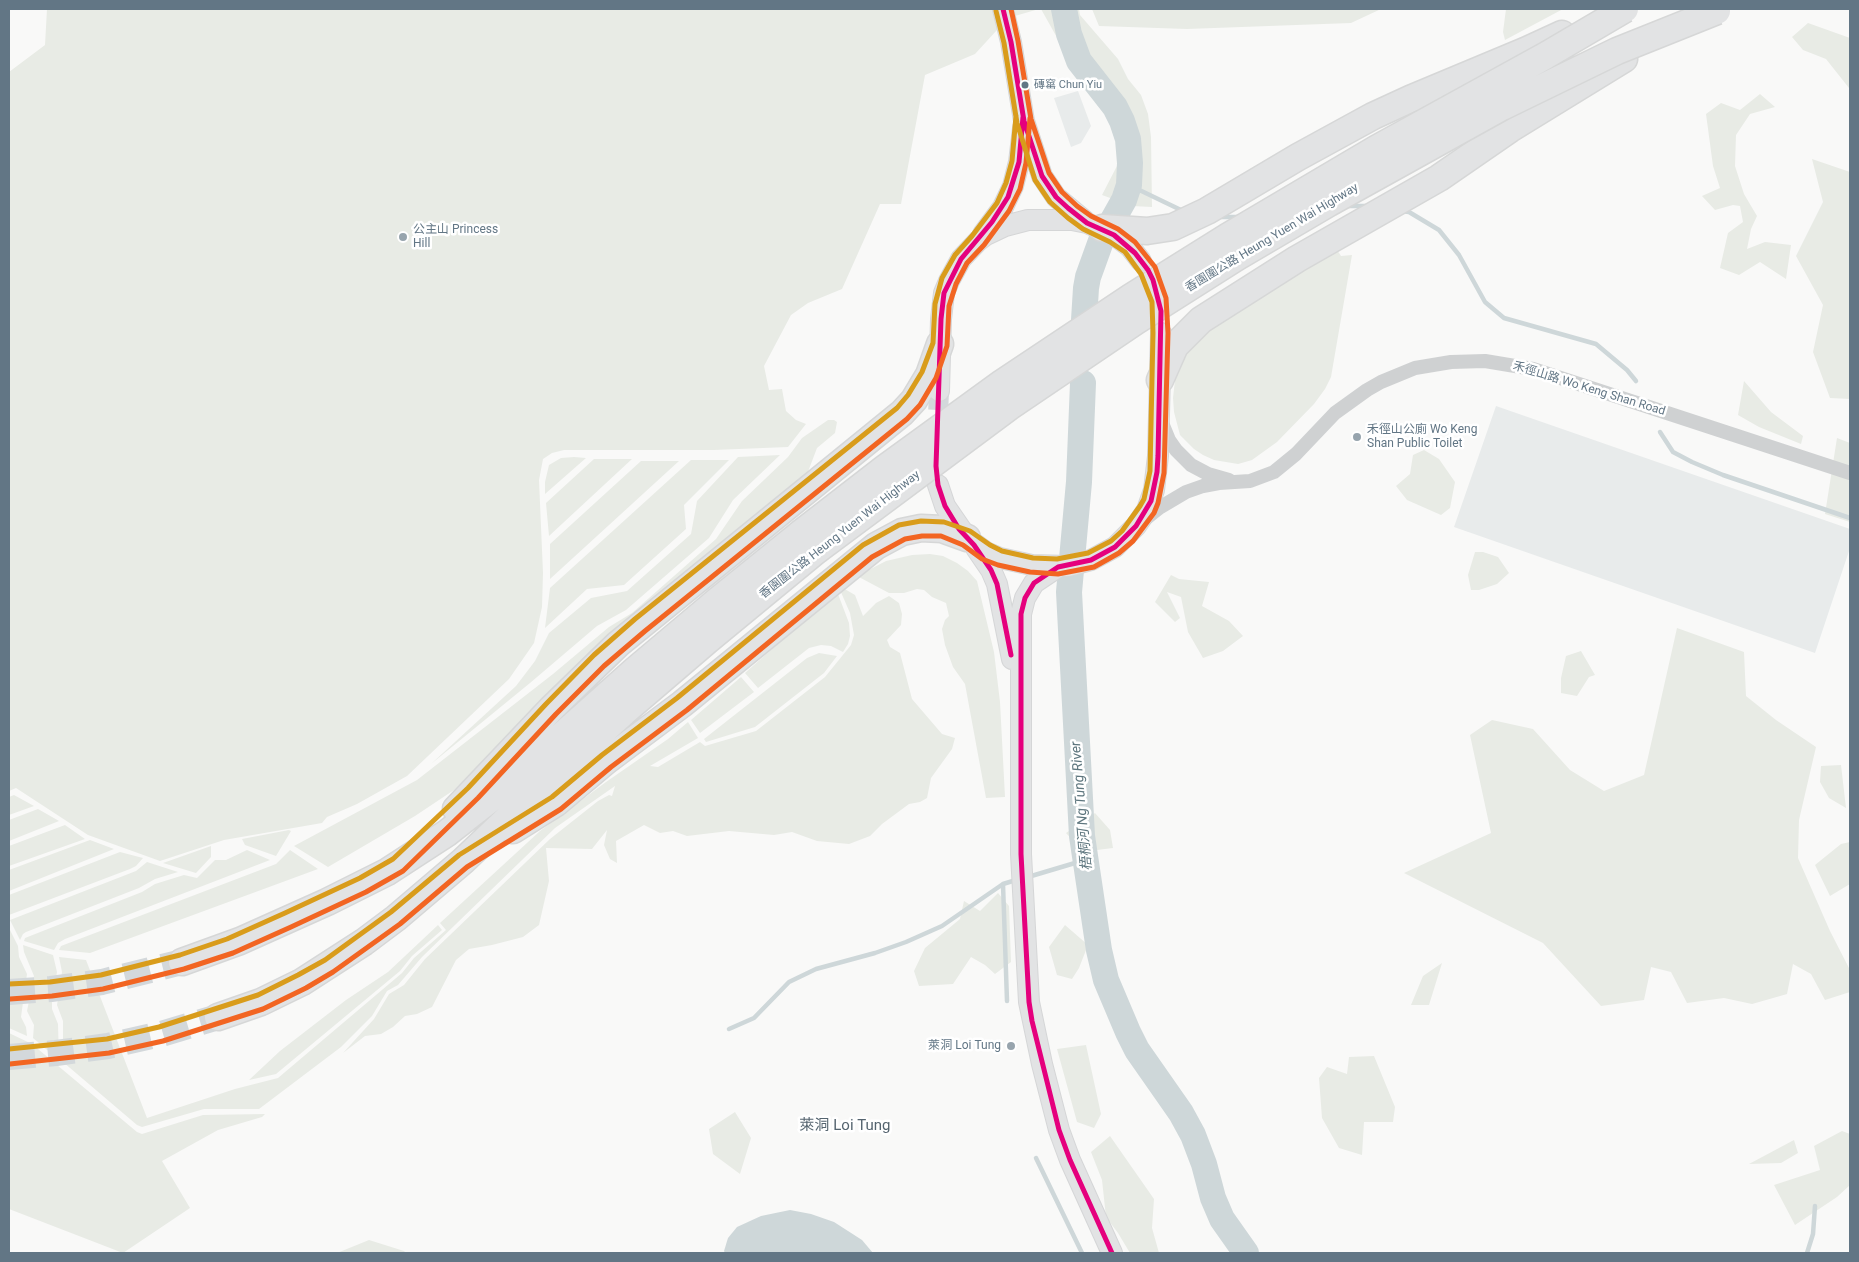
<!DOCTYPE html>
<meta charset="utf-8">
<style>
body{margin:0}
#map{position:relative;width:1859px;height:1262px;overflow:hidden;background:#f9f9f8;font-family:Roboto,sans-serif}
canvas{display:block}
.frame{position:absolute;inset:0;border:10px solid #627685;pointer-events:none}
</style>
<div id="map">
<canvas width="1859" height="1262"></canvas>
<div class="frame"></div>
</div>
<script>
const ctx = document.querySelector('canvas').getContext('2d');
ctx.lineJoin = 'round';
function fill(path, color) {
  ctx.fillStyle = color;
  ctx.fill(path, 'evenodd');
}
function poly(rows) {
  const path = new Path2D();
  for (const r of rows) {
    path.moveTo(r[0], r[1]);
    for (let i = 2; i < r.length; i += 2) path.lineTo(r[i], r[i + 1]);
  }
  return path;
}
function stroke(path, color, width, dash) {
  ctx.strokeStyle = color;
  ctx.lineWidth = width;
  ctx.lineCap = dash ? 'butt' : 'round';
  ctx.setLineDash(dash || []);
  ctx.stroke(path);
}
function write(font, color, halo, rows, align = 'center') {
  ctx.font = font + ' Roboto,"Noto Sans SC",sans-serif';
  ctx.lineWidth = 5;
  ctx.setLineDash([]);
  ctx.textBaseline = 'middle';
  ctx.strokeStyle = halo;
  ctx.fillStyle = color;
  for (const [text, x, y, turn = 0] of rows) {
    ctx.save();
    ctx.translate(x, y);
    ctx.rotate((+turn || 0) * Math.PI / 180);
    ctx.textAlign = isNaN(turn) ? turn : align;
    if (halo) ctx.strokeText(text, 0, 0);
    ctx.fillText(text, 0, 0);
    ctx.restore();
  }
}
fill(poly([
 [1078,91,1091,126,1081,143,1071,147,1054,98],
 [1496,406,1850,529,1850,548,1815,653,1454,527]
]), '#e8ebeb');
fill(poly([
 [47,9,1039,9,1008,18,975,54,925,75,901,204,880,204,842,289,808,303,791,315,764,366,769,390,782,389,786,411,796,420,806,424,788,447,714,450,564,450,552,453,543,459,539,480,543,573,542,607,534,643,509,679,407,776,357,804,327,817,322,823,224,840,160,861,88,835,16,788,9,791,9,72,45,45],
 [1041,9,1079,9,1080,15,1118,59,1128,79,1141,95,1148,114,1151,137,1152,207,1132,206,1102,195,1119,162,1118,145,1111,109,1088,93],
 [1092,9,1381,9,1351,23,1187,29,1099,26],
 [1506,9,1563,9,1505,40,1503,32],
 [1808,23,1850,38,1850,95,1849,88,1826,59,1803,50,1792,37],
 [1760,94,1775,107,1750,114,1736,135,1735,166,1744,194,1757,216,1751,229,1747,249,1765,242,1791,245,1786,279,1760,262,1739,275,1720,268,1728,233,1743,222,1740,206,1733,205,1715,210,1702,196,1720,188,1713,166,1706,114,1721,103,1740,110],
 [1812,159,1850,172,1850,399,1830,398,1813,352,1823,305,1796,256,1823,202],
 [1336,248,1341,256,1352,255,1331,377,1325,389,1314,404,1277,442,1252,460,1238,464,1214,460,1203,455,1194,449,1180,435,1174,412,1173,398,1175,380,1180,366,1191,345,1205,330],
 [1744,381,1771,412,1803,436,1801,444,1759,427,1738,415],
 [828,420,834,420,837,422,835,433,817,448,806,477,602,648,454,790,415,816,328,867,294,846,417,780,553,674,609,627,632,613,716,539,742,501,788,457,802,438],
 [1837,438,1850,443,1850,522,1825,514],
 [1424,450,1439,459,1455,482,1450,508,1441,515,1407,500,1396,486,1410,474,1413,455],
 [780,455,733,500,709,538,626,610,597,626,530,683,431,764,516,686,535,661,549,633,591,598,627,591,691,534,697,501,738,457],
 [574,457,586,458,545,494,545,482,549,465,561,458],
 [594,459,632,459,549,536,546,503],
 [691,460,729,460,684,505,686,529,624,585,587,589,545,628,550,588],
 [641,461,679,461,550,579,550,544],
 [1475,552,1483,552,1498,557,1509,573,1497,584,1479,590,1471,590,1468,575],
 [930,554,943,556,957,563,968,571,977,581,994,652,1000,702,1005,797,986,798,965,684,953,667,945,645,942,629,945,620,949,616,946,603,932,597,924,590,917,589,904,593,889,593,857,576,886,561,912,555],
 [1171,575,1179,579,1209,582,1202,606,1229,621,1243,636,1223,651,1203,658,1188,632,1181,597,1167,592,1180,618,1175,622,1155,602],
 [843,588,855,595,863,616,876,603,889,596,899,603,902,614,901,625,887,640,890,647,900,653,912,699,942,734,955,738,952,749,931,778,927,798,920,802,909,804,882,824,870,836,849,844,817,841,792,832,774,835,729,831,687,836,673,831,660,833,644,825,616,841,617,863,610,859,604,845,607,830,592,849,546,848,549,881,539,925,523,937,492,945,469,949,456,960,432,1007,417,1014,405,1016,393,1027,381,1034,365,1036,343,1053,374,1019,389,994,404,985,425,959,550,839,598,801,609,795,612,796,615,786,555,828,422,957,398,985,387,991,372,1016,341,1047,259,1109,204,1109,142,1127,137,1125,63,1062,63,1021,57,1005,62,972,59,957,86,960,147,1118,235,1089,278,1078,402,973,414,958,446,930,440,923,540,831,606,782,668,739,688,722,698,738,650,766,658,767,700,742,705,746,756,731,825,677,851,645,854,635,850,613,840,590],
 [838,594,849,623,850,636,848,644,843,652,831,646,821,645,809,648,758,688,745,673,800,624],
 [1677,628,1744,652,1746,696,1776,720,1816,747,1799,820,1798,858,1830,931,1850,970,1850,992,1825,1000,1811,974,1793,964,1787,994,1752,1004,1724,998,1687,1003,1671,972,1651,967,1644,1000,1601,1006,1543,943,1404,873,1491,833,1470,735,1492,720,1533,729,1570,770,1604,791,1644,775],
 [1581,651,1595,675,1589,677,1577,696,1561,693,1561,678,1566,656],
 [819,653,837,656,824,673,755,727,706,742,704,739,807,658],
 [741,677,754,692,700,733,691,720],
 [1841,765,1846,808,1829,798,1820,782,1821,766],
 [14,795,34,806,9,815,9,797],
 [38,809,59,821,9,841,9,820],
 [1095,813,1110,830,1113,848,1097,850,1076,844,1066,833],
 [65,825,85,839,9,866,9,846],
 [289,830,291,831,276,856,245,845,242,839],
 [90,840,114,849,9,891,9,870],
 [1850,842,1850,884,1830,896,1815,865,1841,844],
 [211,846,211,857,196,873,163,863],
 [247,850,270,860,65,939,58,943,54,950,24,941,25,938,142,892,155,884,184,875,197,878,215,860,226,860],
 [290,850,318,869,90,953,59,950,61,946,276,864],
 [120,852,143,858,136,866,130,869,9,915,9,895],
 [147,862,178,872,155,879,139,888,26,932,23,934,20,940,10,920,136,871],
 [998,893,1009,906,1011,962,995,974,985,965,971,957,953,984,919,986,914,971,925,948,960,919,964,901,980,911],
 [438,925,442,930,412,956,400,971,276,1074,249,1080,280,1051,346,1000,388,972],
 [1065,925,1088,945,1079,968,1072,979,1057,975,1049,947],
 [9,928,18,946,19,957,27,974,21,1017,26,1027,27,1036,9,1028],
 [23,945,53,955,57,972,52,1001,52,1009,58,1024,59,1060,33,1038,34,1025,27,1011,34,976,24,952],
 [1442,963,1429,1005,1411,1005,1423,976],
 [9,1033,32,1044,137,1132,142,1134,203,1115,265,1114,262,1117,218,1130,162,1161,190,1208,123,1253,9,1209],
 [1086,1045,1101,1114,1094,1128,1077,1122,1057,1049],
 [1374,1056,1395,1107,1393,1122,1364,1122,1362,1155,1339,1148,1322,1118,1319,1078,1327,1067,1347,1074,1349,1057],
 [735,1112,751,1138,740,1174,713,1154,709,1129],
 [1842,1131,1850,1134,1850,1185,1837,1197,1795,1225,1774,1185,1820,1170,1814,1146],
 [1110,1136,1154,1199,1152,1228,1159,1253,1130,1253,1118,1233,1106,1217,1102,1180,1091,1152],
 [1794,1140,1798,1153,1781,1163,1749,1164],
 [369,1240,404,1251,406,1253,337,1253]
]), '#e8ebe5');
fill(poly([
 [790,1210,811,1214,834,1222,862,1240,873,1253,725,1253,724,1251,728,1238,737,1227,761,1216]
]), '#ced7d9');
stroke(poly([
 [1129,185,1183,211],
 [1346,206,1371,206],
 [1401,211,1409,212,1439,230,1459,255,1485,302,1504,318,1596,344,1627,370,1636,381],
 [1218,217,1240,217],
 [1660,432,1673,452,1692,462,1723,475,1850,518],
 [1028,877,1085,860],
 [1003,884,1007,1001],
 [729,1029,754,1018,789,982,816,969,875,953,906,942,942,926,1003,884,1016,880],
 [1036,1158,1082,1253],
 [1807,1253,1813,1234,1815,1206]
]), '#ced7d9', 4.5);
stroke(poly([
 [1064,9,1069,34,1079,61,1115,107,1122,121,1128,139,1130,163,1129,185,1124,200,1101,241,1088,277,1086,288,1084,320],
 [1083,383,1079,482,1069,592,1082,836,1099,950,1106,980,1128,1032,1137,1050,1181,1113,1193,1135,1204,1164,1213,1198,1222,1219,1246,1253]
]), '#ced7d9', 26);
stroke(poly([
 [937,440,939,391]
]), '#d3d8db', 20, [20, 10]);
stroke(poly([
 [9,992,51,989,102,982,182,962],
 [9,1057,56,1053,108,1046,161,1034,218,1017]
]), '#d3d8db', 26, [26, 13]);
const secondary = poly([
 [1003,9,1011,42,1024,121,1042,176,1056,197,1085,221],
 [983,234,1003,207,1013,186,1019,162,1023,128],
 [939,391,941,319,944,293,949,281,961,259,978,241,986,235,1005,226,1028,220,1072,220,1087,223,1114,235,1130,247,1141,261],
 [938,485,945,506,967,538,986,552,1000,558,1032,565,1068,566,1091,560,1115,547,1136,526,1147,510,1154,490,1158,456,1161,333],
 [976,548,991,570,997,584,1012,659],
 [1058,567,1034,583,1025,598,1021,614,1021,854,1029,1002,1042,1064,1059,1130,1070,1160,1112,1253]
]);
const highway = poly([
 [1102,228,1147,231,1173,227,1207,211,1298,157,1373,116,1410,99,1525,51,1562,34],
 [1160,380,1175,346,1201,320,1297,259,1439,178,1510,129,1624,59],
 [456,809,551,709,618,644,902,413,914,400,929,375,940,344],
 [513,830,556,803,606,761,682,704,876,546,902,532,921,528,942,529,967,538],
 [182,962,240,941,327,902,387,872,447,833,493,797,634,671,717,601,801,533],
 [218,1017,261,1002,302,982,364,942,396,918,463,861,542,786,624,712,708,640,817,550]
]);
stroke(secondary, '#d5d6d7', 22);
stroke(highway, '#d6d7d7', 29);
stroke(poly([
 [1162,423,1169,440,1176,450,1191,465,1208,474,1229,480],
 [1144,520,1159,508,1186,492,1203,486,1219,483,1250,481,1274,472,1296,454,1335,413,1367,390,1381,382,1415,368,1451,362,1485,361,1533,369,1850,473]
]), '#cfd1d2', 14);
stroke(secondary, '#e2e3e4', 20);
stroke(highway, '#e2e3e4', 26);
const highwayBridge = poly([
 [801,533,885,468,1002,383,1131,297,1227,237,1376,149,1545,56,1625,9],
 [817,550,1009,407,1136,321,1237,257,1329,203,1502,107,1617,51,1717,11]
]);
stroke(highwayBridge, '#d6d7d7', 29, []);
stroke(highwayBridge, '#e2e3e4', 26);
stroke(poly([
 [1003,9,1011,42,1024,121,1042,176,1056,197,1068,208,1087,223,1114,235,1135,253,1148,270,1153,280,1161,311,1158,456,1157,472,1151,501,1136,526,1115,547,1091,560,1058,567,1034,583,1025,598,1021,614,1021,854,1029,1002,1032,1021,1059,1130,1070,1160,1112,1253],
 [1011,655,997,584,991,570,974,545,959,529,945,506,938,485,936,466,941,319,944,293,961,259,992,222,1008,197,1019,162,1023,117]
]), '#e5007d', 5);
stroke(poly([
 [10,999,52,996,103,989,184,969,233,953,291,927,366,892,403,871,478,798,556,714,604,666,645,631,907,419,920,405,936,378,947,346,949,306,956,284,967,263,984,245,1009,211,1020,189,1026,163,1030,118],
 [10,1064,109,1053,163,1041,263,1009,306,988,333,972,400,924,467,867,561,809,611,767,687,710,872,557,905,539,922,536,941,536,963,545,982,559,998,565,1030,572,1058,574,1094,567,1119,553,1133,541,1154,513,1158,503,1164,473,1168,333,1166,298,1155,267,1135,242,1118,229,1091,216,1077,206,1062,192,1049,173,1031,119,1018,41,1011,9]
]), '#f26522', 5);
stroke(poly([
 [9,984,50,982,101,975,180,955,227,939,285,913,360,878,393,859,468,788,546,704,594,655,635,619,897,408,908,395,922,372,933,343,935,304,942,278,955,255,972,236,997,203,1006,183,1012,161,1016,116],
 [9,1049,107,1039,159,1027,258,995,298,975,325,960,391,912,459,855,552,797,602,755,677,698,863,545,899,525,921,521,944,522,970,531,990,545,1002,551,1033,558,1057,559,1088,553,1111,541,1122,531,1140,506,1144,499,1150,471,1153,333,1152,302,1141,274,1125,252,1110,242,1083,229,1068,218,1050,202,1035,180,1017,123,1004,43,996,11]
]), '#d99c1b', 5);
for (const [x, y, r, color] of [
 [1025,85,4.5,"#627685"],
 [403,237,5,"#97a4ad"],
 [1357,437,5,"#97a4ad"],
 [1011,1046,5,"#97a4ad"]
]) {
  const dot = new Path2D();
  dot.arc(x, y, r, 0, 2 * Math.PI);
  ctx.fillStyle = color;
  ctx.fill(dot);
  stroke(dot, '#fff', 2);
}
write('11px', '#627685', '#fff', [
 ["磚窰 Chun Yiu",1034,85]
], 'left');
write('12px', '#627685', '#fff', [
 ["公主山 Princess",413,230],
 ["Hill",413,244],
 ["禾徑山公廁 Wo Keng",1367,430],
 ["Shan Public Toilet",1367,444],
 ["萊洞 Loi Tung",1001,1046,"right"]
], 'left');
write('12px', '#627685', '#fff', [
 ["香園圍公路 Heung Yuen Wai Highway",1272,238,-31],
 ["禾徑山路 Wo Keng Shan Road",1589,389,17],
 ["香園圍公路 Heung Yuen Wai Highway",840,535,-38]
]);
write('italic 14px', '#5e767e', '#fff', [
 ["梧桐河 Ng Tung River",1082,806,-95]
]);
write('15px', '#55646f', '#fff', [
 ["萊洞 Loi Tung",845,1126]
]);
</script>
